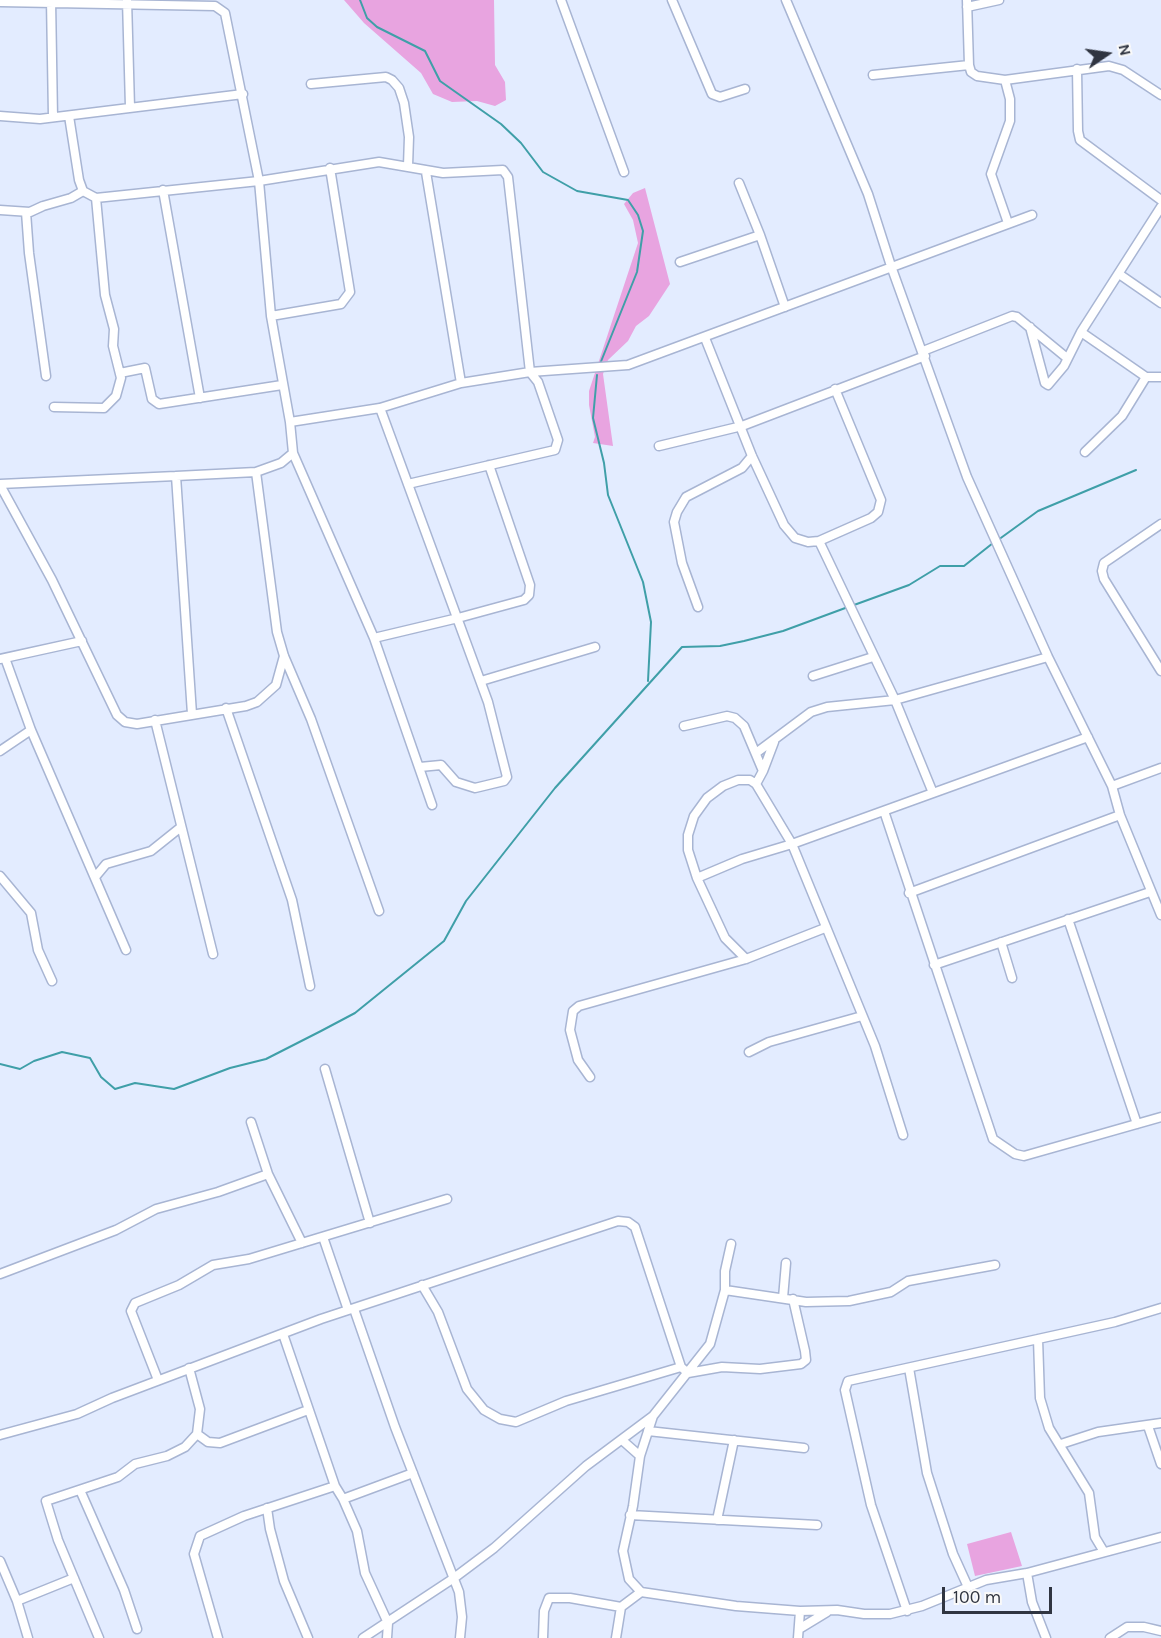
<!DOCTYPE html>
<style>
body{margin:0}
#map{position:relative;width:1161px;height:1638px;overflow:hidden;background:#e3ecff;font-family:Karla,sans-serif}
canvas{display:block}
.north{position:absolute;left:1077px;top:24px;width:60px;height:60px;-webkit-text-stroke:4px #f9f9f9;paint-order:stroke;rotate:77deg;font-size:16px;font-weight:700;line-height:24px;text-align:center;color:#303541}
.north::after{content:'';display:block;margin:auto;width:21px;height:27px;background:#303541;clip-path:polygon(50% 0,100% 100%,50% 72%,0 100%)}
.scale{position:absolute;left:942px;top:1587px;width:110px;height:27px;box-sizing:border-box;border:3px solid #303541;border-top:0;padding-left:8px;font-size:18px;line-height:21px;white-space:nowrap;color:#303541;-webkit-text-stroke:4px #f9f9f9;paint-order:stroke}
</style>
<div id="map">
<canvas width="1161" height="1638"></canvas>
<div class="north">N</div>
<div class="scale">100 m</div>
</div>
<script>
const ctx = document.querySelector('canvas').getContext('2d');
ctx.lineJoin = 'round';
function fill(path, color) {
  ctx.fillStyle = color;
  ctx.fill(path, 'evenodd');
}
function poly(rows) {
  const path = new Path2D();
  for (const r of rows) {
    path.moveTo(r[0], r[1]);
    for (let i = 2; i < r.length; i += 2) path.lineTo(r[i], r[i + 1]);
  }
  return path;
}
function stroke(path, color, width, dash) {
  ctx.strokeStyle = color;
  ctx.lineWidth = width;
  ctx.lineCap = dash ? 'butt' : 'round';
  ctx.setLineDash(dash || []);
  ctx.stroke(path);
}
fill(poly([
 [344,0,494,0,495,65,505,82,506,100,495,106,477,101,452,102,433,94,421,73,364,23],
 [645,188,670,284,649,316,636,326,628,341,608,360,603,374,613,446,593,443,595,437,589,405,589,391,638,243,633,220,624,204,633,193],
 [1011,1532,1022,1566,975,1576,967,1544]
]), '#e8a4e0');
stroke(poly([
 [360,0,367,18,377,27,425,51,440,81,501,124,521,143,543,172,577,191,628,200,638,215,643,231,637,272,600,364],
 [597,375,593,418,604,463,608,495,643,582,651,622,648,681],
 [998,540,1038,511,1136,470],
 [854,605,909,585,940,566,964,566,993,543],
 [0,1064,20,1069,34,1061,62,1052,90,1058,101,1077,115,1089,135,1083,174,1089,230,1068,266,1059,321,1031,355,1013,444,941,466,901,555,788,682,647,720,646,744,641,783,631,848,607]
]), '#3f9fa8', 2);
const minor = poly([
 [51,0,53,117],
 [127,0,130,107],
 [561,0,624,172],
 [672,0,712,94,720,97,745,89],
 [786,0,868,194,891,266,967,477,1048,657,1112,786,1120,815,1161,915],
 [967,0,969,65,971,72,977,76,1005,80,1109,66,1123,70,1161,95],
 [0,2,215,6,225,13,259,181,271,316,290,422,293,453,374,638,432,805],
 [967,7,999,0],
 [1077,69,1078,131,1080,140,1161,200],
 [873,75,969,65],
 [1005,80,1010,99,1010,121,991,174,1008,223],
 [311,84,386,77,392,80,399,88,404,103,409,137,408,166],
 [0,116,40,119,243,94],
 [69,116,79,180,83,191,96,198,259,181,379,162,443,173,503,170,508,177,530,372,628,365,1032,215],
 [426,172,461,383],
 [739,183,760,235,785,307],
 [163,190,200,398],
 [0,210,30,212,43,206,71,198,83,191],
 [26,212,29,253,46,376],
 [680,262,760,235],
 [1119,274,1161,303],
 [271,316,341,304,350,292,330,168],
 [1030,327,1045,383,1048,385,1064,366,1081,332,1161,207],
 [1081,332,1146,377,1161,377],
 [705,338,752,456,784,525,795,538,808,542,819,541,871,518,878,512,881,500,835,389],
 [923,351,1012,316,1017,317,1067,358],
 [120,373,145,368,152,399,159,404,282,385],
 [54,407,104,408,116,396,121,378,113,346,114,329,105,295,96,198],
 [380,408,488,702,507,777,504,781,475,788,456,782,441,765,420,767],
 [290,422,380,408,461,383,530,372,538,382,558,440,555,450,408,484],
 [659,446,742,426,925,356],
 [1085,452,1122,416,1146,377],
 [256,472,277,632,284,656,311,719,379,911],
 [0,484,176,476],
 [0,485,52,580,117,715,125,722,137,724,246,706,257,702,276,685,284,656],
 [1161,524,1104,563,1102,571,1104,579,1161,671],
 [819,541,895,700,933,793],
 [698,607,682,563,674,522,677,512,686,497,742,468,752,456],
 [374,638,458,618,524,600,529,595,530,585,489,465],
 [5,658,31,730,126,950],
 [0,659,82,641],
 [813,676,873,657],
 [481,681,595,647],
 [226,708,292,900,310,986],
 [192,714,176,476,256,472,281,463,293,453],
 [155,720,213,954],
 [684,726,727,716,735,718,744,726,763,771,756,784,792,844,875,1046,903,1135],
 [0,751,31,730],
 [756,753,811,712,827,707,895,700,1048,657],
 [763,771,774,742],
 [1112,786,1161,768],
 [884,811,993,1139,1015,1154,1024,1156,1161,1117],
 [0,876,31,913,38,950,52,981],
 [96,876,106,864,151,851,181,827],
 [697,878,742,859,792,844,1088,737],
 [909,893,1120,815],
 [1068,919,1137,1124],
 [1001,942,1012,978],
 [746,959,725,938,697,878,688,850,688,835,694,816,707,798,723,786,738,780,750,780,756,784],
 [934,965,1150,892],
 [749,1052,769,1042,862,1016],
 [325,1069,370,1223],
 [590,1077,578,1060,570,1030,573,1011,579,1006,746,959,825,928],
 [251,1122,268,1174,302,1243],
 [323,1237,348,1310],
 [0,1274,116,1230,156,1209,218,1192,268,1174],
 [422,1285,438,1312,467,1389,484,1410,500,1419,516,1422,566,1401,681,1367],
 [725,1290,806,1302,849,1301,891,1292,908,1281,995,1265],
 [783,1298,786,1263],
 [354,1309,395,1427,459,1592,462,1617,460,1638],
 [283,1334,335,1486,343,1499,413,1473],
 [1038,1339,1040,1398,1049,1428,1089,1493,1095,1537,1104,1552],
 [909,1368,927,1473,953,1554,968,1587],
 [158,1380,131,1311,135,1303,179,1285,213,1265,249,1259,447,1199],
 [653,1416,640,1456,633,1506,623,1551,629,1579,641,1592,736,1606,800,1611,837,1610,864,1614,890,1614,922,1606,986,1580,1027,1573,1161,1537],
 [1148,1426,1161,1464],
 [648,1431,804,1448],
 [197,1434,208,1442,220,1443,308,1410],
 [0,1435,77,1414,112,1398,321,1319,618,1221,628,1222,635,1227,681,1367,688,1373,722,1367,760,1369,801,1364,806,1360,805,1351,793,1299],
 [622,1440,640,1456],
 [1061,1444,1098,1432,1161,1423],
 [80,1490,124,1590,137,1629],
 [343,1499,357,1531,365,1573,388,1623,387,1638],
 [267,1508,270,1529,284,1581,308,1638],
 [630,1515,817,1525],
 [717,1520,734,1440],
 [0,1561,17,1601,28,1638],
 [1027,1573,1032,1602,1046,1638],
 [17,1601,74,1578],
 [907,1611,871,1505,845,1390,848,1381,1115,1322,1161,1308],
 [799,1629,827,1612],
 [99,1638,58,1540,46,1501,118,1477,135,1464,167,1456,185,1447,197,1434,200,1409,189,1368],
 [218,1638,194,1554,200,1536,244,1516,335,1486],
 [363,1638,454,1578,494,1548,586,1466,653,1416,710,1344,725,1290,725,1271,731,1244],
 [543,1638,544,1611,549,1598,570,1598,621,1607],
 [616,1638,621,1607,641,1592],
 [798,1638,800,1611],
 [1110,1638,1127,1627,1144,1627,1161,1631]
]);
stroke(minor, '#a8b5d3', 11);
stroke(minor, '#fff', 8);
</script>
